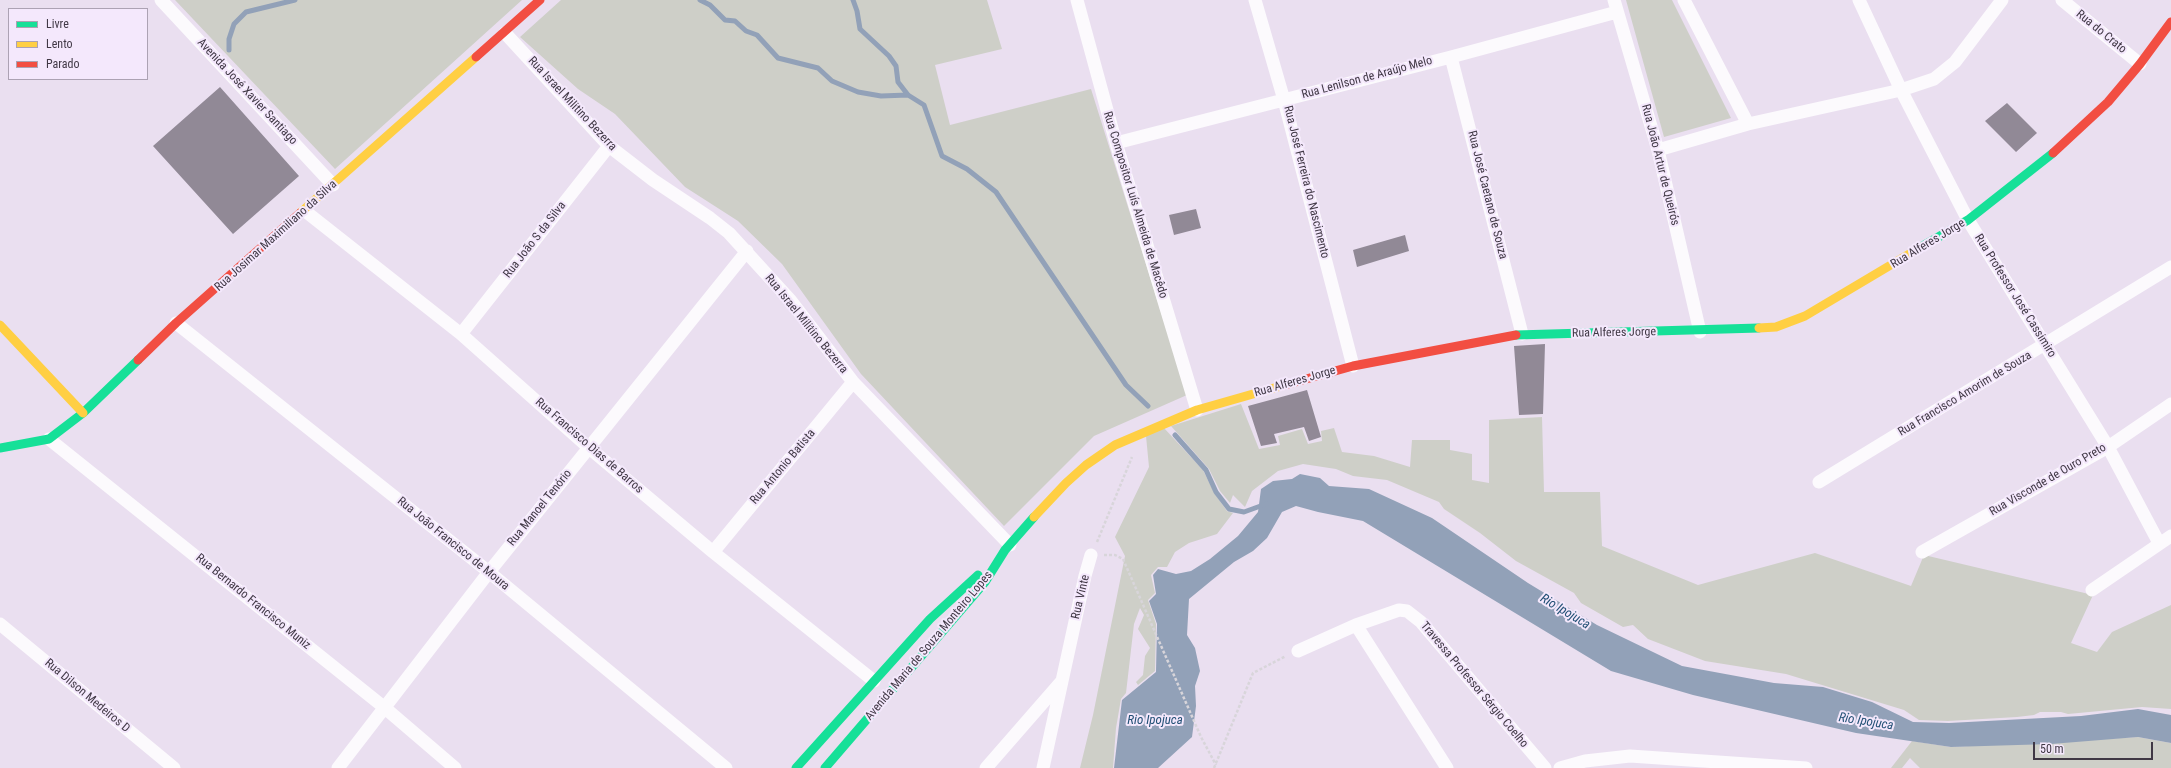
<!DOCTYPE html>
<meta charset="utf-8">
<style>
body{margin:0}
#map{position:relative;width:2171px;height:768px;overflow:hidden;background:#eadff0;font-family:"Roboto Condensed",sans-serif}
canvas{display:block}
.legend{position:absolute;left:8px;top:8px;width:140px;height:72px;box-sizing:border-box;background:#f4e8fc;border:1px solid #aca2b3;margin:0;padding:5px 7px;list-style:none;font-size:12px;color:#403845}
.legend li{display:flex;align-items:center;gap:8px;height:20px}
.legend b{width:20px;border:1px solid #aca2b3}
.scale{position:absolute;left:2033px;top:742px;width:120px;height:18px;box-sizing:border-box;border:2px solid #403845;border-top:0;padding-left:5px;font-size:12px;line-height:14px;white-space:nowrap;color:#403845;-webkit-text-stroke:3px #f4e8fc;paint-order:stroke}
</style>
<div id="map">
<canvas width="2171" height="768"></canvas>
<ul class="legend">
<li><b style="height:5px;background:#16e098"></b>Livre</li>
<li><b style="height:5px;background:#ffcf43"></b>Lento</li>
<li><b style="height:5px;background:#f24e42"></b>Parado</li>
</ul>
<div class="scale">50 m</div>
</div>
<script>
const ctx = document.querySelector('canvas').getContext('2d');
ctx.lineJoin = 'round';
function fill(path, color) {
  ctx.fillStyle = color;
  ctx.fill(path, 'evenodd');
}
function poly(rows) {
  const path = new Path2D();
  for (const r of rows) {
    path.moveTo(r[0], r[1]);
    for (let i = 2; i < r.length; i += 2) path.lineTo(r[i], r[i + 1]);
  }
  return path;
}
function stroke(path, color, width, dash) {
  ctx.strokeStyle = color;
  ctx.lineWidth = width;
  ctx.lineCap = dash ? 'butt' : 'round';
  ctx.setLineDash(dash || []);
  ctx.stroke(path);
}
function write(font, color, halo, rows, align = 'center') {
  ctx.font = font + ' "Roboto Condensed",sans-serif';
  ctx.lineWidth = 4;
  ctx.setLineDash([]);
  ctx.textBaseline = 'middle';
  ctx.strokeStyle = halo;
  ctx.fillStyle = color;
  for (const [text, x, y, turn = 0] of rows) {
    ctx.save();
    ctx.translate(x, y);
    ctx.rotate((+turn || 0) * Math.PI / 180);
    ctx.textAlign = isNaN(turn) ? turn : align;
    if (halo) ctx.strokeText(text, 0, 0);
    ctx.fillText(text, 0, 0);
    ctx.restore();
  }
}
fill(poly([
 [175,0,522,0,335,169],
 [561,0,987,0,1002,49,935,65,950,125,1091,89,1187,395,1094,436,1004,526,861,374,782,264,738,221,685,187,615,114,578,89,520,37],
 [1626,0,1672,0,1731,118,1664,137],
 [1241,404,1259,449,1280,445,1278,436,1302,429,1308,444,1322,441,1321,431,1334,428,1342,452,1374,456,1410,467,1412,440,1450,440,1450,450,1472,454,1472,480,1489,483,1489,420,1542,417,1544,492,1600,492,1602,546,1698,585,1815,553,1911,586,1924,555,2093,595,2071,643,2097,652,2112,632,2171,605,2171,709,2142,707,2068,714,2061,712,2040,712,2034,715,2017,717,1948,721,1919,720,1904,710,1786,674,1705,661,1648,639,1633,625,1623,627,1581,603,1574,593,1516,561,1480,533,1444,509,1439,502,1387,480,1353,476,1336,469,1303,464,1278,471,1252,491,1245,507,1233,495,1230,503,1220,491,1209,469,1171,426],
 [1164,428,1203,470,1215,494,1227,511,1233,513,1217,534,1189,543,1175,552,1167,567,1158,567,1151,575,1155,593,1148,600,1156,624,1155,671,1138,685,1136,682,1143,675,1145,656,1150,648,1138,629,1144,615,1140,608,1134,624,1126,693,1121,699,1116,728,1113,768,1080,768,1093,715,1125,556,1115,537,1149,467,1146,436],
 [2138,737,2171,743,2171,768,1920,768,1910,758,1902,768,1891,768,1912,741,1951,747]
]), '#cecfc8');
fill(poly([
 [1300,474,1320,478,1329,486,1369,489,1432,518,1528,583,1597,625,1682,666,1774,683,1823,687,1872,702,1913,722,1949,723,2081,716,2138,709,2171,715,2171,743,2138,737,2051,744,1951,747,1856,733,1693,695,1611,671,1363,521,1318,512,1296,506,1282,512,1267,538,1253,551,1234,562,1189,599,1187,635,1195,648,1200,671,1195,686,1196,706,1192,737,1158,768,1114,768,1122,700,1156,672,1157,624,1149,601,1156,594,1153,575,1158,569,1176,574,1191,571,1210,559,1238,536,1258,512,1261,489,1273,481,1292,479]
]), '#92a1b8');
stroke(poly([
 [700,0,710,5,725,20,735,21,746,31,757,35,778,58,818,68,832,81,858,92,881,96,908,95],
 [853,0,857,11,860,29,889,56,896,66,898,82,908,95,924,105,942,156,967,169,996,192,1126,385,1148,406],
 [229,50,229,39,234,24,246,12,295,0],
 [1175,435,1206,470,1216,492,1229,509,1244,512,1266,504]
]), '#92a1b8', 5);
fill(poly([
 [220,87,299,176,233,234,153,146],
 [2007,103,2037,133,2016,152,1985,121],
 [1196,209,1201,228,1174,235,1169,215],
 [1405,235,1409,251,1357,267,1353,250],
 [1545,344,1543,414,1519,415,1514,346],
 [1307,390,1321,437,1309,441,1304,427,1274,434,1277,443,1261,446,1248,406]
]), '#918996');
stroke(poly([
 [1097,542,1132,457],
 [1104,555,1115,555,1123,559,1201,737,1216,765],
 [1214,768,1253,673,1286,656]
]), '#d8d5da', 2.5, [3, 2]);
stroke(poly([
 [161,0,333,185],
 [1077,0,1116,143,1197,410],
 [1255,0,1284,100,1353,366],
 [1614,0,1658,150,1700,332],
 [1684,0,1748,124],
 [1859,0,1901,90,1968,220,2108,447,2159,543],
 [2062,0,2140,64],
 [505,33,609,146,653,180,710,218,729,233,791,301,853,382,1010,545],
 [1451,57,1522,334],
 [1116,143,1451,57,1617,12],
 [1658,150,1748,124,1901,90,1934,79,1955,62,2002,0],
 [305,211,461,334,588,447,713,552,874,681],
 [176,323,489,572,726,768],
 [461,334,609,146],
 [49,439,385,708,455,768],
 [1819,482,2171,267],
 [713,552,853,382],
 [1922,552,2108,447,2171,404],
 [2092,590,2171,536],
 [0,624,174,768],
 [1356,625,1447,768],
 [1298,651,1356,625,1399,610,1407,611,1421,622,1545,768],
 [338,768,489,572,747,251],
 [986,768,1061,682],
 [1043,768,1085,576,1091,555],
 [1560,768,1585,761,1630,756,1806,768]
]), '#fcfafd', 13);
stroke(poly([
 [1921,247,1968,220,2053,153],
 [1516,335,1759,328],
 [0,448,49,439,83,413,138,360],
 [796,768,930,619,978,575],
 [825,768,985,582,1005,550,1034,517]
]), '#16e098', 9);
stroke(poly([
 [300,213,476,57],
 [0,325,83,413],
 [1759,328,1776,327,1805,316,1921,247],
 [1034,517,1066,483,1086,465,1115,445,1197,410,1281,386]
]), '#ffcf43', 9);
stroke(poly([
 [476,57,540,0],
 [2053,153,2108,102,2140,64,2171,22],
 [138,360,176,323,300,213],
 [1281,386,1353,366,1516,335]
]), '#f24e42', 9);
write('12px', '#403845', '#f4e8fc', [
 ["Rua do Crato",2101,32,39],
 ["Rua Lenilson de Araújo Melo",1367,78,-15],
 ["Avenida José Xavier Santiago",247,92,47],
 ["Rua Israel Militino Bezerra",572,104,47],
 ["Rua João Artur de Queirós",1660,165,76],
 ["Rua José Ferreira do Nascimento",1306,182,76],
 ["Rua José Caetano de Souza",1487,195,76],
 ["Rua Compositor Luís Almeida de Macêdo",1135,205,73],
 ["Rua Josimar Maximiliano da Silva",276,236,-42],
 ["Rua João S da Silva",535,240,-52],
 ["Rua Alferes Jorge",1928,244,-31],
 ["Rua Professor José Cassimiro",2015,296,58],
 ["Rua Israel Militino Bezerra",806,324,51],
 ["Rua Alferes Jorge",1614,333,-1],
 ["Rua Alferes Jorge",1295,382,-16],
 ["Rua Francisco Amorim de Souza",1965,394,-31],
 ["Rua Francisco Dias de Barros",589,446,41],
 ["Rua Antonio Batista",783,467,-50],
 ["Rua Visconde de Ouro Preto",2048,480,-30],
 ["Rua Manoel Tenório",540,508,-51],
 ["Rua João Francisco de Moura",453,544,39],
 ["Rua Vinte",1081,597,-77],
 ["Rua Bernardo Francisco Muniz",253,602,39],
 ["Avenida Maria de Souza Monteiro Lopes",929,646,-50],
 ["Travessa Professor Sérgio Coelho",1474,685,50],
 ["Rua Dilson Medeiros D",87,696,40]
]);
write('italic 13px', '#225075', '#f4e8fc', [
 ["Rio Ipojuca",1565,612,31],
 ["Rio Ipojuca",1155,721],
 ["Rio Ipojuca",1866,722,9]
]);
</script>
